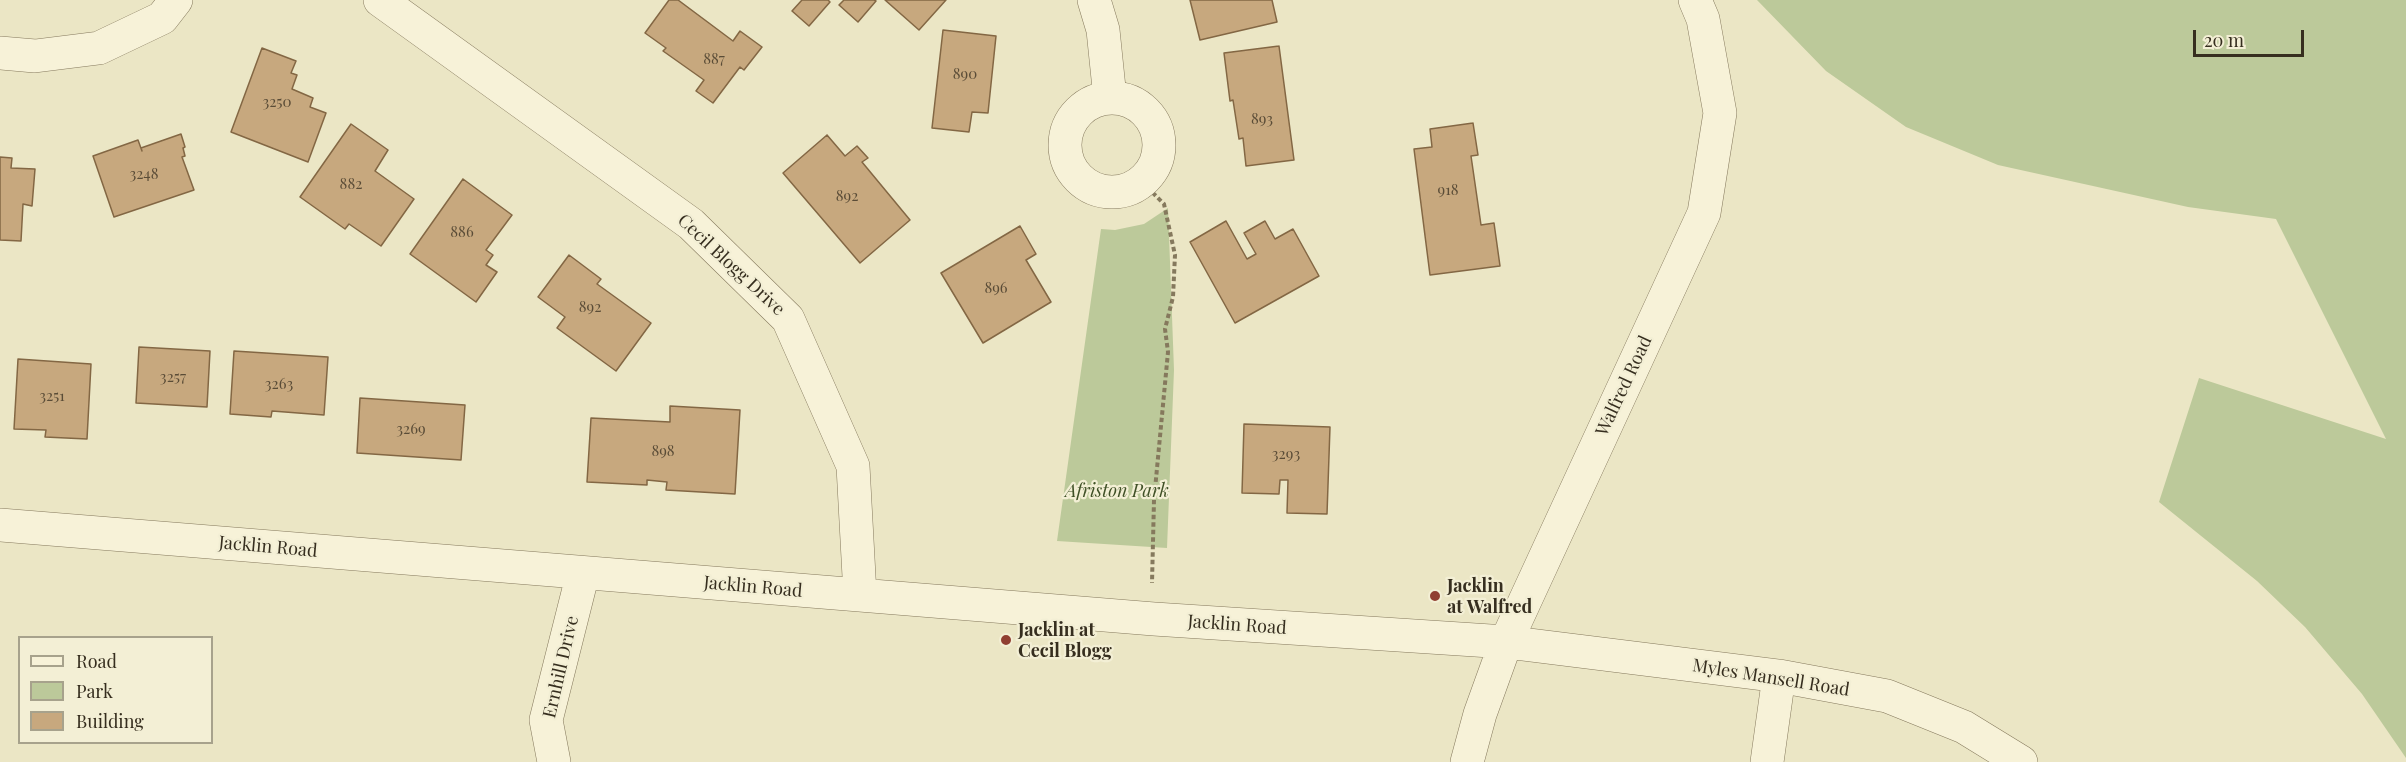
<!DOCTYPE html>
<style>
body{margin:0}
#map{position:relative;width:2406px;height:762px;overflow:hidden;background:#ebe6c5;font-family:"Playfair Display",serif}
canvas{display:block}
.legend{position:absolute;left:18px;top:636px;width:195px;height:108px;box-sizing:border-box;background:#f3efd5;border:2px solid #a7a28c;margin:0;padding:8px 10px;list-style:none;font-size:18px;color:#362e1f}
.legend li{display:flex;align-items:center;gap:12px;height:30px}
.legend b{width:30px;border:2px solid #a7a28c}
.scale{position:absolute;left:2193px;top:30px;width:111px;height:27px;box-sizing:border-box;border:3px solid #362e1f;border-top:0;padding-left:8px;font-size:18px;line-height:21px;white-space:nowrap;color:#362e1f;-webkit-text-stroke:4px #f3efd5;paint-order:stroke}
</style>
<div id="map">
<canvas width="2406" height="762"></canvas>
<ul class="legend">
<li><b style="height:8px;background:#f7f2d8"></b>Road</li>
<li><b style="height:16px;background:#bcc99a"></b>Park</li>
<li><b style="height:16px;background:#c7a87e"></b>Building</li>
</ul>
<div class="scale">20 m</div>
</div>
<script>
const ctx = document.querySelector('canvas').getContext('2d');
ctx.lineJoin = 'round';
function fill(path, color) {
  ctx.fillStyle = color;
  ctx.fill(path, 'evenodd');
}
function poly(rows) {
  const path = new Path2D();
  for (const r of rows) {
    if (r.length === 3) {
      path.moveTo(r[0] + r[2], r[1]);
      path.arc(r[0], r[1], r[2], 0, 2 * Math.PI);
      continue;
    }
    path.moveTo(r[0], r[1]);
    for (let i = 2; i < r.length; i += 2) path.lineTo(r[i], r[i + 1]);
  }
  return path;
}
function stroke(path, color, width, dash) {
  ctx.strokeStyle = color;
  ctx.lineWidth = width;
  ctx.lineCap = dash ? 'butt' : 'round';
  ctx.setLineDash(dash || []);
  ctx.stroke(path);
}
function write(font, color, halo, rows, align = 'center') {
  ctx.font = font + ' "Playfair Display",serif';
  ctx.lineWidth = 4.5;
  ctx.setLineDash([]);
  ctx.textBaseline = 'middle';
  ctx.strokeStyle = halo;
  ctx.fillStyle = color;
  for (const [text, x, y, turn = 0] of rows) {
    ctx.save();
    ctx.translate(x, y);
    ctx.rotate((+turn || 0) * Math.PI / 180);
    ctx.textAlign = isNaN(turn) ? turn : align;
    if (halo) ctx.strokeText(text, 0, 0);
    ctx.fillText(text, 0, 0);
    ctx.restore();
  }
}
fill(poly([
 [1757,0,2406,0,2406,758,2362,694,2305,627,2257,581,2159,502,2199,378,2386,439,2276,219,2188,207,1998,165,1906,127,1826,71],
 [1168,208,1174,370,1167,548,1057,541,1101,229,1115,230,1144,224]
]), '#bcc99a');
const building = poly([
 [669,0,678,0,733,41,740,31,762,47,744,70,740,67,713,103,696,91,704,80,663,51,666,48,645,33,669,0],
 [802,0,828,0,830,2,809,26,792,11,802,0],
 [844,0,874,0,876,1,858,22,839,5,844,0],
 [885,0,946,0,919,30,885,0],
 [1190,0,1272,0,1277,22,1200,40,1190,0],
 [943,30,996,36,988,113,972,112,969,132,932,128,943,30],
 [1279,46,1294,160,1246,166,1243,138,1239,139,1233,100,1230,101,1224,53,1279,46],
 [262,48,296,61,291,73,297,75,292,89,313,98,310,107,326,113,308,162,231,132,262,48],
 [1473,123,1478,155,1471,156,1481,225,1494,223,1500,266,1430,275,1414,149,1432,147,1430,129,1473,123],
 [351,124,388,150,375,171,414,199,381,246,349,224,345,229,300,197,351,124],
 [181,134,185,147,183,148,185,156,182,157,194,190,114,217,93,156,138,140,142,151,141,148,181,134],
 [827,135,845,156,857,146,868,158,862,162,910,220,860,263,783,173,827,135],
 [0,157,12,158,11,168,35,169,32,206,23,204,21,241,0,240,0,157],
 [463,179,512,215,486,250,493,255,486,265,497,272,476,302,410,254,463,179],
 [1226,221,1247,259,1256,254,1244,233,1265,221,1275,239,1293,229,1319,276,1235,323,1190,242,1226,221],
 [1020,226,1036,254,1026,260,1051,302,983,343,941,273,1020,226],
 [569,255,601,279,597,284,651,323,616,371,557,328,565,317,538,297,569,255],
 [139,347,210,351,207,407,136,403,139,347],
 [234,351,328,357,324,415,272,411,271,417,230,414,234,351],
 [18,359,91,364,87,439,45,437,46,430,14,429,18,359],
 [360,398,465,405,461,460,357,453,360,398],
 [670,406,740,410,735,494,666,490,667,482,647,480,647,485,587,482,591,418,670,422,670,406],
 [1244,424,1330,427,1327,514,1287,513,1288,480,1280,480,1279,494,1242,493,1244,424]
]);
fill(building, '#c7a87e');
stroke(building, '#836744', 1.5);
const minor = poly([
 [380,0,691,224,788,319,853,466,860,595],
 [1094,0,1103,30,1110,98],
 [0,53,35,56,99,48,162,18,176,0],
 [1112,145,47],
 [0,525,1154,619,1506,642,1779,676,1887,696,1964,727,2021,762],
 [554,762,546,720,583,573],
 [1467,762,1480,714,1506,642,1704,213,1720,113,1703,19,1695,0],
 [1767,762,1779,676]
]);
stroke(minor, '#85795d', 34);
stroke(poly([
 [1142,182,1164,204,1175,255,1173,297,1165,329,1168,352,1154,500,1152,583]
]), '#85795d', 4, [4.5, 3]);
stroke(minor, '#f7f2d8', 33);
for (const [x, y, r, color] of [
 [1435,596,6,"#903f31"],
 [1006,640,6,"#903f31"]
]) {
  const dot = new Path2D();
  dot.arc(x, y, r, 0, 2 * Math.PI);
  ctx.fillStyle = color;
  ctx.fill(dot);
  stroke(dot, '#f3efd5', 2);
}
write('15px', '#5a4c37', null, [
 ["887",714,59],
 ["890",965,74],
 ["3250",277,102],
 ["893",1262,119],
 ["3248",144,174],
 ["882",351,184],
 ["918",1448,190],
 ["892",847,196],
 ["886",462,232],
 ["896",996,288],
 ["892",590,307],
 ["3257",173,377],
 ["3263",279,384],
 ["3251",52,396],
 ["3269",411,429],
 ["898",663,451],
 ["3293",1286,454]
]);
write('18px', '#362e1f', '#f3efd5', [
 ["Cecil Blogg Drive",731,265,43],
 ["Walfred Road",1624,386,-65],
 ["Jacklin Road",268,547,5],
 ["Jacklin Road",753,587,5],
 ["Jacklin Road",1237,625,4],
 ["Ernhill Drive",561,667,-77],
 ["Myles Mansell Road",1771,678,9]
]);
write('italic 18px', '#405127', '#f3efd5', [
 ["Afriston Park",1117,491]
]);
write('bold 18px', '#362e1f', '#f3efd5', [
 ["Jacklin",1447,586],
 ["at Walfred",1447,607],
 ["Jacklin at",1018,630],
 ["Cecil Blogg",1018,651]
], 'left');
</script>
